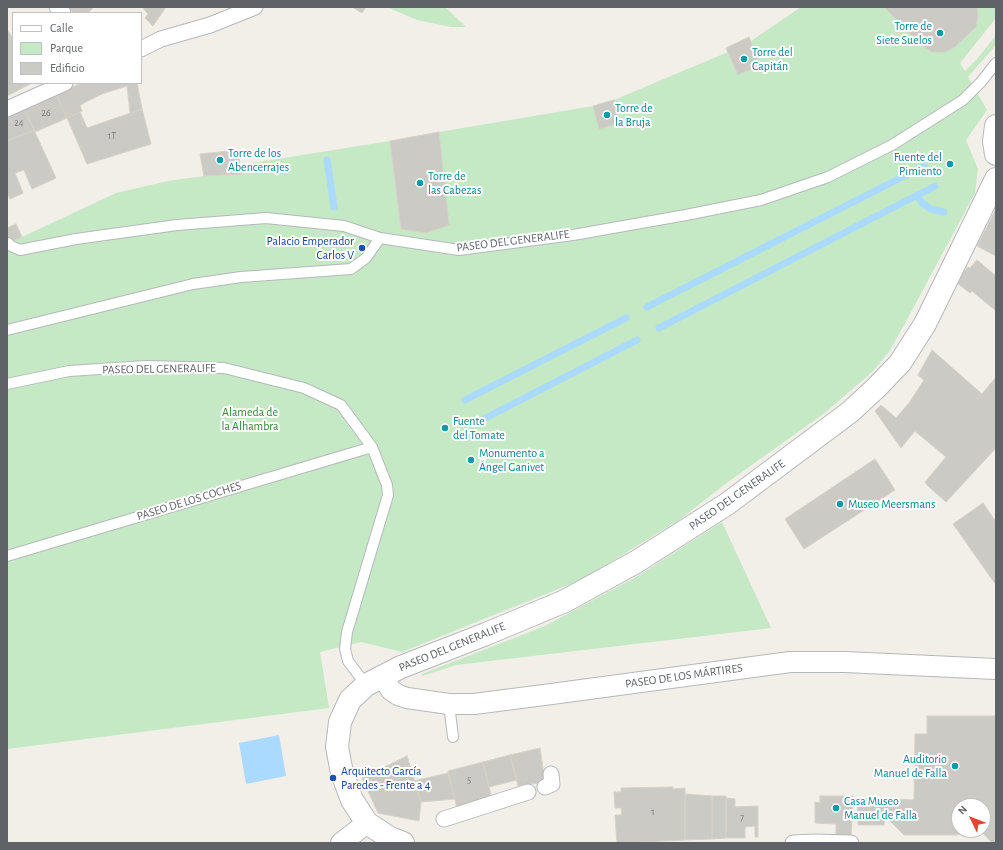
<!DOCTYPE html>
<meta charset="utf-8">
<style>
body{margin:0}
#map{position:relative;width:1003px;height:850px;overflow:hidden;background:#f1efe8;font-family:"Alegreya Sans",sans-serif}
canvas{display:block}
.frame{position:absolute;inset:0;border:8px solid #5f6368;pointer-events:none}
.legend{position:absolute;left:12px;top:12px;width:130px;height:72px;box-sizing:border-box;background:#fff;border:1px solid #bfc1c3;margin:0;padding:5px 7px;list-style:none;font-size:12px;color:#5f6368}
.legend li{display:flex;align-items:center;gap:8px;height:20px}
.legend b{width:20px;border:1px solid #bfc1c3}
.north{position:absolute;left:951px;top:798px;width:40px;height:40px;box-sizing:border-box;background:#fff;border:1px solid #bfc1c3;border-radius:50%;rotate:313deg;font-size:11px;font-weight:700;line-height:16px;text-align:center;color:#5f6368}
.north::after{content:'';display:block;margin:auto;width:14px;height:18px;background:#ea4335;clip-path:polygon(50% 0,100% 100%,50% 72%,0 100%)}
</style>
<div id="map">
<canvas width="1003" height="850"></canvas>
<div class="frame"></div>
<ul class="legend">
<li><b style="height:5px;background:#fff"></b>Calle</li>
<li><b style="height:11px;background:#c5e8c5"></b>Parque</li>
<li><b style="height:11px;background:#cccac5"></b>Edificio</li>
</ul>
<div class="north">N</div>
</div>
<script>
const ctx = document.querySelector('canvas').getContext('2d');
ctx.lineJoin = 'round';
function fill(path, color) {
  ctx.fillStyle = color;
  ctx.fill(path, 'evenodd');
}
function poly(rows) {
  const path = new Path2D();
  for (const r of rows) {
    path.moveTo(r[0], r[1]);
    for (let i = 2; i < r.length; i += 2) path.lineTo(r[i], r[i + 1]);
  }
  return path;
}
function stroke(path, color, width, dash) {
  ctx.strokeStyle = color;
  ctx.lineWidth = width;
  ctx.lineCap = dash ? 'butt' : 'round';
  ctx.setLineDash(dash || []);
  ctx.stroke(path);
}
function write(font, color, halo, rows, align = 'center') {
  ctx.font = font + ' "Alegreya Sans",sans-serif';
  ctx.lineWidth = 4;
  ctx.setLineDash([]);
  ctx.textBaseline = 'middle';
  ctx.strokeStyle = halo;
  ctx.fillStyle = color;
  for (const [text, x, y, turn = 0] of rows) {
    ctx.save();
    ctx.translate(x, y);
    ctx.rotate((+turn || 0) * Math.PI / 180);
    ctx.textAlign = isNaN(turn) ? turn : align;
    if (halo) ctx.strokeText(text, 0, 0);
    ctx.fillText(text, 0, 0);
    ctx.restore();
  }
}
fill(poly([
 [387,7,445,7,466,27,451,27,417,20],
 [801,7,884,7,921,45,932,52,944,52,955,47,976,27,978,17,977,7,996,7,996,18,960,63,965,71,977,59,996,35,996,45,968,77,987,110,966,140,978,169,975,193,903,327,889,352,872,372,826,412,728,482,679,520,583,579,402,652,361,642,320,652,329,708,7,749,7,244,116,193,168,181,204,176,240,174,240,165,390,141,401,229,426,233,449,225,439,132,593,106,599,129,620,124,614,100,728,52,738,74,760,65,751,41],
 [722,522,771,628,456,665,422,676,422,674,545,626,638,576]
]), '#c5e8c5');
fill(poly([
 [279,735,286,776,246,784,239,743]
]), '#aadaff');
stroke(poly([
 [327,160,334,207],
 [917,195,922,203,931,209,944,212],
 [647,307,924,166],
 [659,328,935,186],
 [465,400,626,318],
 [476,423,637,340]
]), '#aadaff', 7);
const building = poly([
 [68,7,94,7,88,13,74,13,68,7],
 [142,7,166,7,153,26,145,18,148,14,142,7],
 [352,7,366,7,362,13,352,7],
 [884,7,977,7,978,17,976,27,955,47,945,52,932,52,921,45,884,7],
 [7,29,13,39,13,83,32,83,9,95,7,95,7,29],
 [749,37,760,65,738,75,726,48,749,37],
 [82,83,137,83,142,109,130,113,127,86,102,94,80,105,82,111,67,118,56,94,82,83],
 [56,94,67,118,35,132,24,108,56,94],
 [614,100,621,123,599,129,593,106,614,100],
 [24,108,34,130,7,141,7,116,24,108],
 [142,109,151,144,87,164,67,118,80,112,87,128,142,109],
 [34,130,56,178,32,189,24,170,15,173,23,193,10,199,7,192,7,141,34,130],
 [439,132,449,225,426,233,401,229,390,141,439,132],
 [238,150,241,174,204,176,200,154,238,150],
 [996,209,996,256,977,246,996,209],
 [16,224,22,237,7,244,7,228,16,224],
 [977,260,996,276,996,311,972,291,970,293,957,283,960,276,968,267,970,268,977,260],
 [932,350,982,394,996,377,996,448,946,502,928,486,925,482,946,457,915,431,901,448,875,411,881,405,896,418,909,403,924,380,918,375,932,350],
 [875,459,895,490,804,549,785,519,875,459],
 [983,503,996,522,996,585,953,524,983,503],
 [927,716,996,716,996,843,992,843,981,831,961,831,958,835,904,835,885,816,884,825,858,825,857,798,914,800,915,734,927,734,927,716],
 [959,806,983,806,983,830,959,830,959,806],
 [540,748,545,782,518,786,510,755,540,748],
 [510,755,517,780,489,787,483,762,510,755],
 [407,756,421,802,419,821,378,813,362,778,407,756],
 [483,762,492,799,457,808,448,771,483,762],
 [448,773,455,799,421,802,414,781,448,773],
 [673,787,673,789,685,788,685,840,617,843,615,815,622,815,621,808,615,808,614,792,621,792,621,788,673,787],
 [685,794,712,796,712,839,685,840,685,794],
 [712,796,726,796,726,838,712,839,712,796],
 [820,796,853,796,851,840,836,839,836,824,815,823,815,802,820,803,820,796],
 [726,798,735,799,735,807,758,806,758,837,755,837,755,826,745,827,745,838,726,838,726,798]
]);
fill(building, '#cccac5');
stroke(building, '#d6d1c6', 1);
const service = poly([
 [8,243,11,246,20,250,76,239,177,225,266,218,344,226,380,238,459,250,573,235,686,215,761,200,828,177,892,145,963,100,981,82,996,63],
 [7,330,193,284,241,277,351,269,366,258,380,238],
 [7,384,69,371,146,366,224,368,304,388,341,405,372,447,387,485,388,495,347,632,345,649,348,661,366,685],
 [7,556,372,447],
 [449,704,453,737]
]);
const pedestrian = poly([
 [57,7,63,13],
 [141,49,161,39,210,25,255,7],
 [7,109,65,83],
 [545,787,552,784,551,774],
 [444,819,528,792],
 [793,843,814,842,851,843]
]);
const minor = poly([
 [382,676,391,690,398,695,407,698,449,704,474,704,544,695,790,662,845,662,996,669],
 [341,843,367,823]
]);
const tertiary = poly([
 [996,126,994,141,996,154],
 [403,843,390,838,367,823,352,800,342,773,337,747,340,722,350,700,366,685,401,667,486,634,565,601,636,562,727,504,850,412,876,388,900,363,925,324,996,179]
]);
stroke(service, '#b5b8bc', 12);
stroke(pedestrian, '#b5b8bc', 17);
stroke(minor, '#b5b8bc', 22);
stroke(tertiary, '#b5b8bc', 24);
stroke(service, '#fff', 10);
stroke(pedestrian, '#fff', 15);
stroke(minor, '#fff', 20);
stroke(tertiary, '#fff', 22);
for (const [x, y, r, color] of [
 [940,33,4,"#0f9aa8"],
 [744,59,4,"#0f9aa8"],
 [607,115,4,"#0f9aa8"],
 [220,160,4,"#0f9aa8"],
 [950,164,4,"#0f9aa8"],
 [420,183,4,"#0f9aa8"],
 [362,248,4,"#1a4fb4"],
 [445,428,4,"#0f9aa8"],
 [471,460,4,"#0f9aa8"],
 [840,504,4,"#0f9aa8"],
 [955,766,4,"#0f9aa8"],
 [333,778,4,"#1a4fb4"],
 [836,808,4,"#0f9aa8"]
]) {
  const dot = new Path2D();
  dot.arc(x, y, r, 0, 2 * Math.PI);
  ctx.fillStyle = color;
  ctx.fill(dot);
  stroke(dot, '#fff', 1.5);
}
write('10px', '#7a7d7f', null, [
 ["26",46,113],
 ["24",19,123],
 ["1T",112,136],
 ["5",469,780],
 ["1",653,812],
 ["7",742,818]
]);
write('12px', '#0d838f', '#fff', [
 ["Torre de",932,26,"right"],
 ["Siete Suelos",932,40,"right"],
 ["Torre del",752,52],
 ["Capitán",752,66],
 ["Torre de",615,108],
 ["la Bruja",615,122],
 ["Torre de los",228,153],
 ["Abencerrajes",228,167],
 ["Fuente del",942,157,"right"],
 ["Pimiento",942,171,"right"],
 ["Torre de",428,176],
 ["las Cabezas",428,190],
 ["Fuente",453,421],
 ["del Tomate",453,435],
 ["Monumento a",479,453],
 ["Ángel Ganivet",479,467],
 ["Museo Meersmans",848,504],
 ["Auditorio",947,759,"right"],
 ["Manuel de Falla",947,773,"right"],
 ["Casa Museo",844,801],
 ["Manuel de Falla",844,815]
], 'left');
write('12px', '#164399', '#fff', [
 ["Palacio Emperador",354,241],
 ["Carlos V",354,255],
 ["Arquitecto García",341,771,"left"],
 ["Paredes - Frente a 4",341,785,"left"]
], 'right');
write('12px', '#5f6368', '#fff', [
 ["PASEO DEL GENERALIFE",513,241,-7],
 ["PASEO DEL GENERALIFE",159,369,-1],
 ["PASEO DEL GENERALIFE",737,495,-35],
 ["PASEO DE LOS COCHES",189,501,-17],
 ["PASEO DEL GENERALIFE",452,647,-22],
 ["PASEO DE LOS MÁRTIRES",684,676,-8]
]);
write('12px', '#348238', '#fff', [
 ["Alameda de",250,412],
 ["la Alhambra",250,426]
]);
</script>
